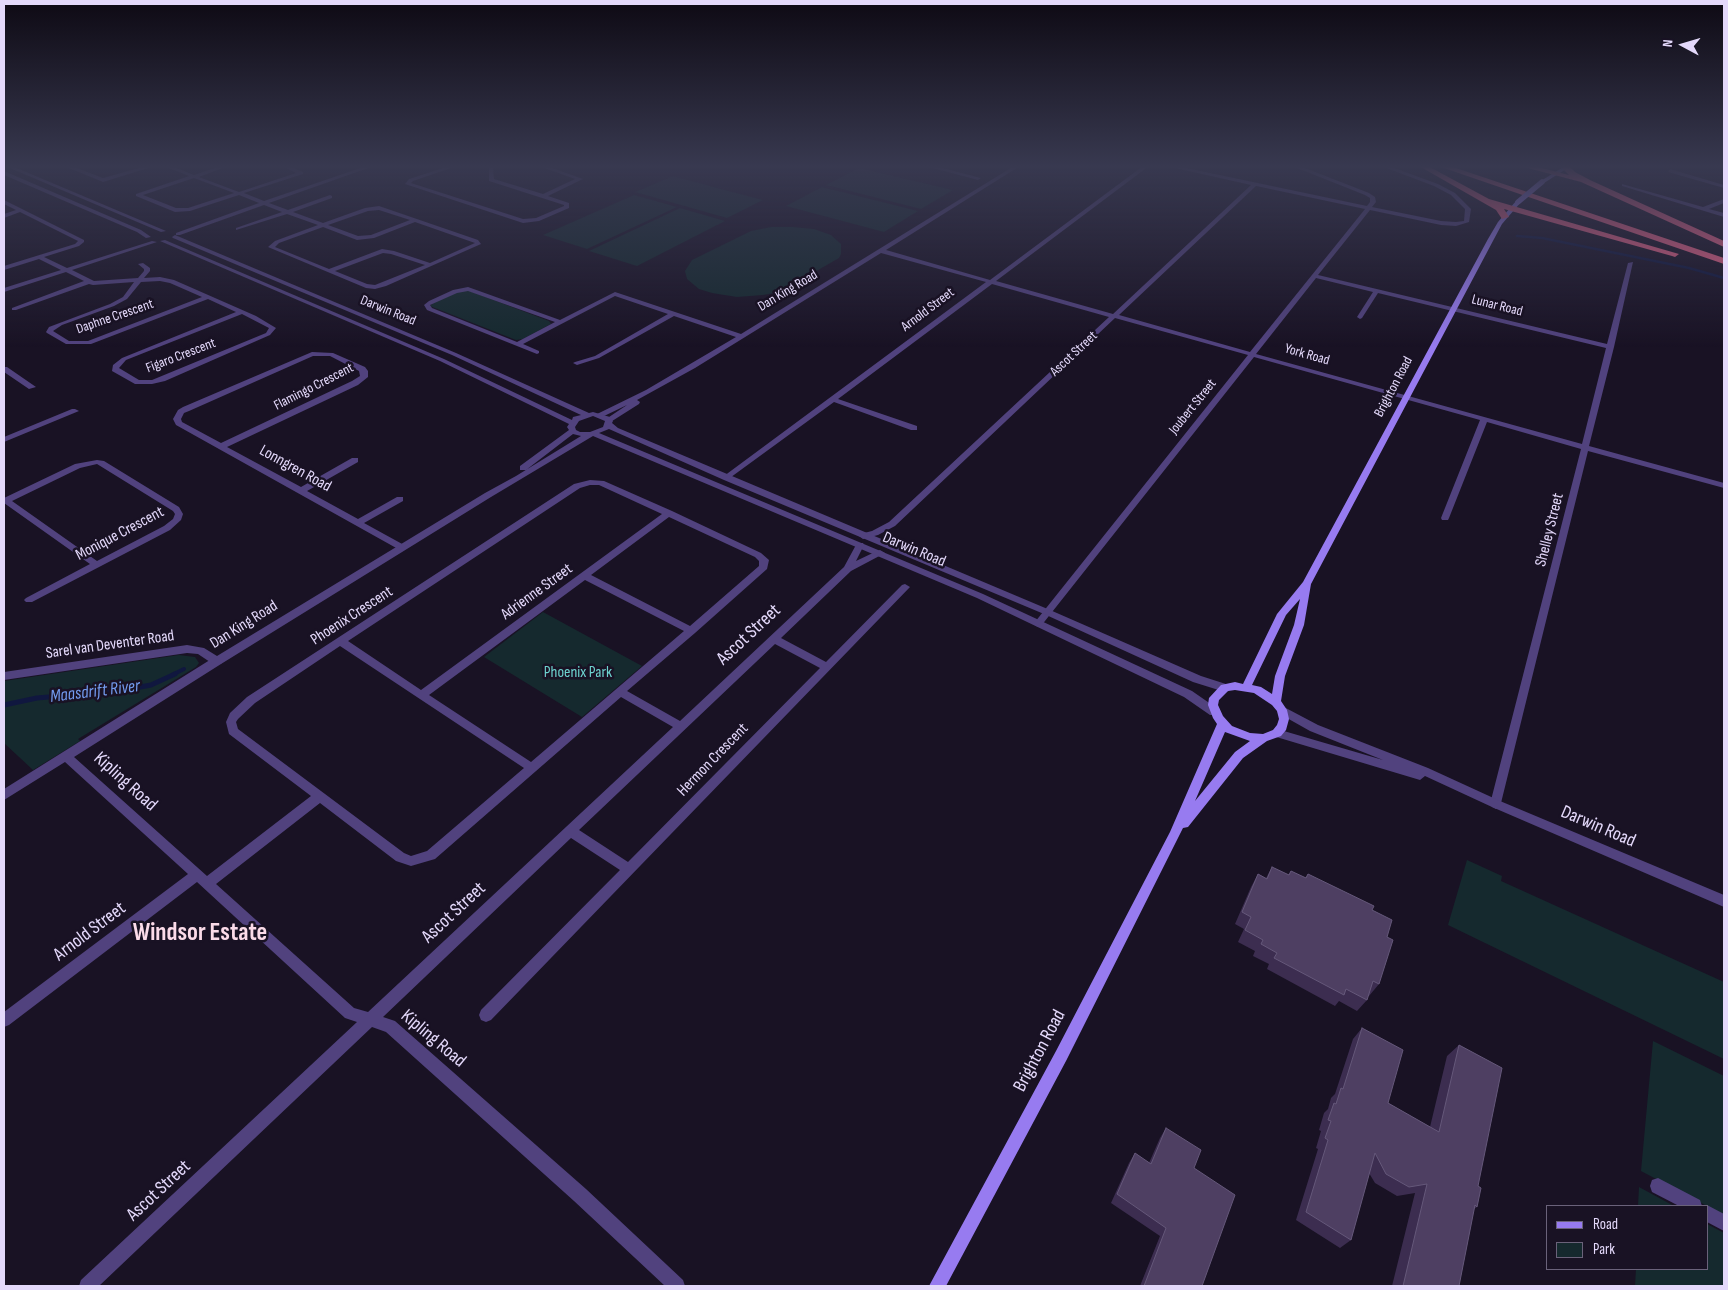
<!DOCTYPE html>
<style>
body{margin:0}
#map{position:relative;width:1728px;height:1290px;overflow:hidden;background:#191224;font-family:"Sofia Sans Condensed",sans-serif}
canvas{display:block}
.frame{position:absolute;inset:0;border:5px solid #e4d9fb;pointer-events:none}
.legend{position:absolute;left:1546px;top:1205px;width:162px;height:65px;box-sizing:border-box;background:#191224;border:1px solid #6a627a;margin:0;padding:6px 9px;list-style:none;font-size:15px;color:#e4d9fb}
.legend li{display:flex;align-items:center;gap:10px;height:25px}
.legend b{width:25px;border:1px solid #6a627a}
.north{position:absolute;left:1658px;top:20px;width:50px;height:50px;-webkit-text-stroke:4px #191224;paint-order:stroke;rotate:276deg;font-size:14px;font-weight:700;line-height:20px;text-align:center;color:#e4d9fb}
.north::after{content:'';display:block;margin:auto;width:18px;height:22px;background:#e4d9fb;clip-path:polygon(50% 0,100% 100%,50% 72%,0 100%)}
</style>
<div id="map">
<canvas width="1728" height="1290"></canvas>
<div class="frame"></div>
<ul class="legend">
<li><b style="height:6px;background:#977bf0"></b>Road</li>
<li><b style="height:14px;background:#15292e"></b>Park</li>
</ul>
<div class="north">N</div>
</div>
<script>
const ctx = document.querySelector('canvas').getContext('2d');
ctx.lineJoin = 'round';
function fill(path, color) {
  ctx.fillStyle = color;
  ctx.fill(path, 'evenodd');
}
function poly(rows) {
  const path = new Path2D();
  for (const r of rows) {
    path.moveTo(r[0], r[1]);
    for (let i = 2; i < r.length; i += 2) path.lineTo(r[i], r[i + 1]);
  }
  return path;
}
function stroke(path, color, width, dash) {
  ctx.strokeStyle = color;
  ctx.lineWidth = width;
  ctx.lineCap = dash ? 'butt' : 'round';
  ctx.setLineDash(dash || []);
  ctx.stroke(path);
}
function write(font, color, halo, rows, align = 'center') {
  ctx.font = font + ' "Sofia Sans Condensed",sans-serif';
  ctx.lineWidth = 5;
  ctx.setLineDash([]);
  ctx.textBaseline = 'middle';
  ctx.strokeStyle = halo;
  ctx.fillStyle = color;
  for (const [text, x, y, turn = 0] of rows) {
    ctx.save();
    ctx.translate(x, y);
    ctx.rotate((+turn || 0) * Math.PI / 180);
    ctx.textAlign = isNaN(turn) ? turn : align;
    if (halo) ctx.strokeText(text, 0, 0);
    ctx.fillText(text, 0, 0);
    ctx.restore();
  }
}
fill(poly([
 [859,168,953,190,921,209,826,185],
 [673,176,732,192,763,200,727,218,635,192],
 [822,187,918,211,884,232,786,206],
 [634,195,677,207,587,249,543,235],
 [680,208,725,221,637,266,589,251],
 [793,227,814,229,831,235,841,244,841,254,839,258,780,292,763,295,737,297,712,293,699,289,687,279,685,271,692,260,751,231,771,227],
 [467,290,549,321,551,324,523,339,516,340,430,306,433,303,459,291],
 [543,612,642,666,582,717,484,657],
 [179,655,195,657,199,663,196,667,78,739,80,741,33,770,4,743,4,681],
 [1467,860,1502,876,1501,881,1724,982,1724,1059,1448,925],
 [1653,1041,1724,1076,1724,1215,1641,1171],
 [1639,1187,1674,1206,1638,1206],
 [1707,1224,1724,1233,1724,1286,1635,1286,1636,1269,1707,1269]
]), '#15292e');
stroke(poly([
 [1517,236,1542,238,1689,268,1724,278]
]), '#10173f', 2.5);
stroke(poly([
 [172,675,184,669]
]), '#10173f', 4);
stroke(poly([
 [4,705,37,698,119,691,151,685,175,674]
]), '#10173f', 5);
fill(poly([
 [64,166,72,166,103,178,146,166,155,166,103,182,64,166],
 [164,166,172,166,194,175,220,166,228,166,199,177,239,192,296,173,282,166,289,166,303,172,303,174,244,193,264,201,366,166,374,166,269,203,288,210,330,195,332,196,332,198,293,212,323,223,365,208,379,206,478,240,481,244,386,286,375,289,366,288,268,247,275,241,318,225,287,214,236,230,236,228,282,212,264,205,180,235,176,235,176,233,259,203,239,195,190,211,175,212,136,196,136,194,189,176,164,166],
 [194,178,234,193,188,208,176,208,143,195,194,178],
 [379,210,410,220,371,235,358,236,328,225,368,211,379,210],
 [415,222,475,243,430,263,394,251,382,249,329,269,275,247,279,243,323,227,357,240,374,238,415,222],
 [383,253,391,254,425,265,375,285,367,284,335,271,383,253],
 [449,166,457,166,413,181,411,183,523,219,536,218,564,206,564,205,489,181,489,166,493,166,494,179,543,194,575,179,539,166,547,166,583,179,548,196,569,203,569,208,539,221,523,223,405,184,409,179,449,166],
 [925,166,935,166,981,178,978,180,925,166],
 [1014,166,1020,166,886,250,990,280,1143,166,1149,166,996,281,1113,314,1251,185,1166,166,1177,166,1367,206,1370,202,1370,198,1365,195,1292,166,1300,166,1369,193,1375,197,1376,202,1372,207,1441,221,1456,222,1464,221,1465,209,1451,195,1434,186,1381,166,1389,166,1438,184,1455,193,1471,209,1469,222,1456,226,1441,225,1370,210,1318,275,1607,344,1628,263,1633,262,1614,347,1589,446,1724,483,1724,488,1588,451,1500,807,1496,809,1492,807,1490,804,1581,449,1487,422,1449,518,1448,520,1442,520,1441,518,1480,420,1254,357,1041,626,1038,627,1033,624,1035,622,1248,355,1115,318,895,526,878,535,863,539,859,536,860,534,872,531,889,522,1109,317,992,284,838,399,917,426,917,430,911,430,834,402,727,480,723,478,724,476,986,282,881,253,695,368,637,400,640,402,639,404,609,423,606,423,606,419,627,405,602,417,596,417,595,415,646,390,736,337,674,316,599,358,577,365,573,363,575,362,595,356,668,314,615,296,523,344,539,351,539,353,537,354,427,310,424,305,429,301,453,290,468,287,560,320,615,292,741,334,1014,166],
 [1256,186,1365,209,1250,352,1119,315,1256,186],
 [1316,278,1373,292,1357,317,1360,319,1362,318,1378,293,1606,348,1582,444,1256,354,1316,278],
 [468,291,555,322,517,342,432,308,430,305,457,293,468,291],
 [1670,169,1724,185,1724,188,1668,172,1670,169],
 [1622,184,1703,207,1724,199,1724,203,1709,209,1724,213,1724,217,1622,186,1622,184],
 [4,200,84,240,84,242,79,246,44,257,67,268,152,241,157,242,72,270,94,281,138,278,144,271,144,269,138,264,143,263,150,268,150,271,144,278,160,277,174,280,256,316,276,328,270,335,165,381,152,384,135,384,112,371,113,365,122,358,236,312,208,299,91,344,66,344,47,333,46,332,49,327,110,304,123,297,134,282,93,285,89,284,16,310,12,310,12,308,84,281,66,272,4,292,4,288,61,270,39,259,4,270,4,266,75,244,78,241,20,212,4,218,4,214,16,210,4,204,4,200],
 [160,281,170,283,202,297,88,341,69,341,53,331,62,325,114,306,127,299,141,282,160,281],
 [242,314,269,328,266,333,152,380,139,380,119,368,126,360,242,314],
 [312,352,333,353,365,367,368,371,368,377,358,385,227,447,301,487,352,458,358,458,358,462,307,491,358,519,397,497,403,497,403,501,364,523,404,545,405,547,404,549,398,549,176,425,173,419,178,410,183,407,312,352],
 [313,356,330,356,359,371,360,376,352,381,221,443,182,422,181,419,184,413,189,411,313,356],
 [4,367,7,367,36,387,29,389,4,372,4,367],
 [72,409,75,409,79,411,4,442,4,437,72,409],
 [97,460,104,461,179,507,183,514,181,520,170,530,32,602,26,602,24,600,26,598,90,564,4,503,4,498,75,464,97,460],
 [97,464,173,511,175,514,173,519,164,526,97,561,12,501,80,468,97,464],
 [590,480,604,481,672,511,761,553,769,560,767,569,695,633,627,691,680,721,844,567,857,543,863,543,864,545,856,561,877,551,880,550,885,553,851,571,781,638,826,662,902,585,905,584,910,587,491,1020,486,1022,481,1020,479,1015,481,1010,620,870,571,838,383,1017,395,1021,586,1189,683,1280,685,1286,665,1286,574,1201,386,1032,372,1027,99,1286,79,1286,81,1280,357,1022,345,1018,197,882,9,1025,4,1027,4,1012,188,874,65,762,4,800,4,789,213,658,221,658,222,661,221,664,74,757,207,876,311,796,229,734,226,722,230,713,247,697,574,484,590,480],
 [590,485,599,485,662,514,421,690,348,641,580,488,590,485],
 [669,517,755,557,759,561,759,566,690,626,591,575,669,517],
 [585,580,684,631,531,762,429,695,585,580],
 [775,644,820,668,628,862,579,830,775,644],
 [340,646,524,768,427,851,411,856,404,853,238,729,236,722,238,719,255,703,340,646],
 [621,697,673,727,368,1012,354,1008,216,884,320,803,396,861,411,866,435,859,621,697],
 [1658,1178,1700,1200,1702,1206,1679,1206,1652,1192,1650,1186,1652,1180,1658,1178],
 [1707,1205,1724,1214,1724,1231,1707,1222,1707,1206,1704,1206,1707,1205]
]), '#51427e');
fill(poly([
 [5,166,12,166,166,231,161,232,5,166],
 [4,171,141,230,151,237,146,238,137,232,4,175,4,171],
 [175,235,456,353,589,413,593,412,610,417,613,421,612,423,618,428,1050,610,1201,676,1229,685,1230,688,1229,691,1225,692,1193,682,1044,614,724,480,609,429,599,433,983,594,1192,691,1218,709,1219,712,1218,715,1210,715,1184,697,977,598,593,436,491,497,221,664,213,664,198,654,187,653,4,680,4,672,187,645,204,648,217,656,485,493,516,476,581,436,573,434,526,470,520,470,520,466,569,430,567,427,569,424,440,361,160,241,165,240,444,359,572,420,573,417,581,415,452,355,173,238,172,237,175,235],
 [593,416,605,421,603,427,590,432,580,432,576,430,575,427,579,421,593,416],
 [1282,706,1318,725,1428,768,1500,801,1724,895,1724,907,1492,807,1425,776,1420,780,1273,736,1272,733,1273,730,1277,729,1383,760,1310,731,1278,713,1277,710,1278,707,1282,706]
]), '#51427e');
fill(poly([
 [1565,166,1571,166,1544,183,1539,182,1565,166],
 [1516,201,1521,202,1502,224,1494,239,1311,584,1304,625,1285,676,1281,701,1287,710,1289,719,1286,730,1281,736,1267,741,1243,758,1188,827,1183,828,1066,1061,946,1286,929,1286,1056,1051,1170,832,1217,724,1213,718,1208,705,1209,698,1221,685,1235,682,1243,684,1277,614,1303,582,1488,239,1498,222,1516,201],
 [1300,599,1294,625,1275,676,1272,694,1261,687,1252,685,1286,615,1300,599],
 [1235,690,1254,693,1272,705,1277,711,1279,719,1277,725,1273,730,1263,734,1250,733,1232,726,1223,716,1218,705,1219,700,1228,691,1235,690],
 [1225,732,1250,741,1235,752,1195,801,1225,732]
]), '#977bf0');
fill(poly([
 [1419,166,1428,166,1489,199,1679,254,1675,257,1672,256,1504,209,1509,217,1502,219,1496,210,1419,166],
 [1438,166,1450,166,1724,258,1724,264,1438,166],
 [1520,166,1534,166,1569,175,1562,168,1569,166,1575,172,1590,180,1724,241,1724,247,1581,182,1520,166]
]), '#ed6287');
stroke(poly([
 [1518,202,1542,182]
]), '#977bf0', 5.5);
fill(poly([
 [1272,867,1288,875,1291,871,1305,878,1308,874,1372,910,1387,937,1379,984,1369,996,1368,996,1367,1000,1357,1011,1339,1001,1335,1006,1267,969,1269,964,1253,956,1255,951,1238,942,1244,929,1235,924,1251,887,1258,874,1266,878],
 [1362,1028,1388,1103,1430,1127,1447,1056,1459,1045,1478,1186,1477,1207,1474,1209,1459,1286,1392,1286,1415,1193,1397,1196,1375,1183,1369,1173,1351,1240,1340,1248,1296,1220,1318,1149,1316,1148,1321,1131,1319,1130,1324,1113,1328,1109,1331,1098,1335,1094,1353,1039],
 [1166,1128,1194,1168,1202,1286,1140,1286,1160,1236,1111,1203,1129,1163,1135,1153,1149,1163,1160,1138]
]), '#3c2d50');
const building = poly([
 [1272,867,1289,875,1291,871,1306,878,1308,874,1374,906,1372,910,1392,920,1387,937,1393,940,1379,984,1373,981,1367,1000,1346,989,1344,995,1274,958,1277,953,1261,944,1263,940,1245,930,1251,917,1242,912,1258,874,1267,879,1272,867],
 [1362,1028,1403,1050,1388,1103,1439,1132,1459,1045,1502,1068,1478,1186,1481,1188,1477,1207,1475,1205,1459,1286,1403,1286,1427,1184,1409,1187,1386,1174,1375,1153,1351,1240,1306,1212,1328,1140,1325,1138,1331,1121,1328,1120,1334,1103,1336,1104,1341,1088,1343,1089,1362,1028],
 [1166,1128,1201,1150,1194,1168,1235,1195,1202,1286,1144,1286,1166,1228,1117,1194,1135,1153,1151,1164,1166,1128]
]);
fill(building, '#4e3f62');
stroke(building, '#65587a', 1);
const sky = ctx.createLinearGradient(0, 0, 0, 347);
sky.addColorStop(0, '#0e0a14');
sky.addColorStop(0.48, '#383950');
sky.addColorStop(1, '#38395000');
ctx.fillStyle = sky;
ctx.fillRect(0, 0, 1728, 347);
write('14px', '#e4d9fb', '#191224', [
 ["Dan King Road",788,291,-31],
 ["Lunar Road",1497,306,14],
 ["Arnold Street",928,310,-37],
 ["Darwin Road",388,311,22],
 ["Daphne Crescent",115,317,-19],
 ["Ascot Street",1074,354,-43],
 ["York Road",1307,355,16],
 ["Figaro Crescent",181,356,-21],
 ["Flamingo Crescent",314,387,-27],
 ["Brighton Road",1394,387,-62],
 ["Joubert Street",1193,407,-51]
]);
write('16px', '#e4d9fb', '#191224', [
 ["Lonngren Road",295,469,29],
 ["Shelley Street",1550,530,-76],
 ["Monique Crescent",120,534,-28],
 ["Darwin Road",914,550,23],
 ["Adrienne Street",537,592,-36],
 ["Phoenix Crescent",352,616,-33],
 ["Dan King Road",244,625,-32],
 ["Sarel van Deventer Road",110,645,-8],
 ["Hermon Crescent",713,760,-46]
]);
write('16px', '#6dd3cf', '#191224', [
 ["Phoenix Park",578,673]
]);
write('italic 18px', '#739bef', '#191224', [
 ["Maasdrift River",95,692,-7]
]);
write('19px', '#e4d9fb', '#191224', [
 ["Ascot Street",749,635,-43],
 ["Kipling Road",125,782,42],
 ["Darwin Road",1598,827,23],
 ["Ascot Street",454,913,-43],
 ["Arnold Street",90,932,-37],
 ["Kipling Road",433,1039,40],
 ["Brighton Road",1040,1051,-62],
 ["Ascot Street",159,1191,-43]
]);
write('bold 25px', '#fbdbe9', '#191224', [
 ["Windsor Estate",200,934]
]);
</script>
